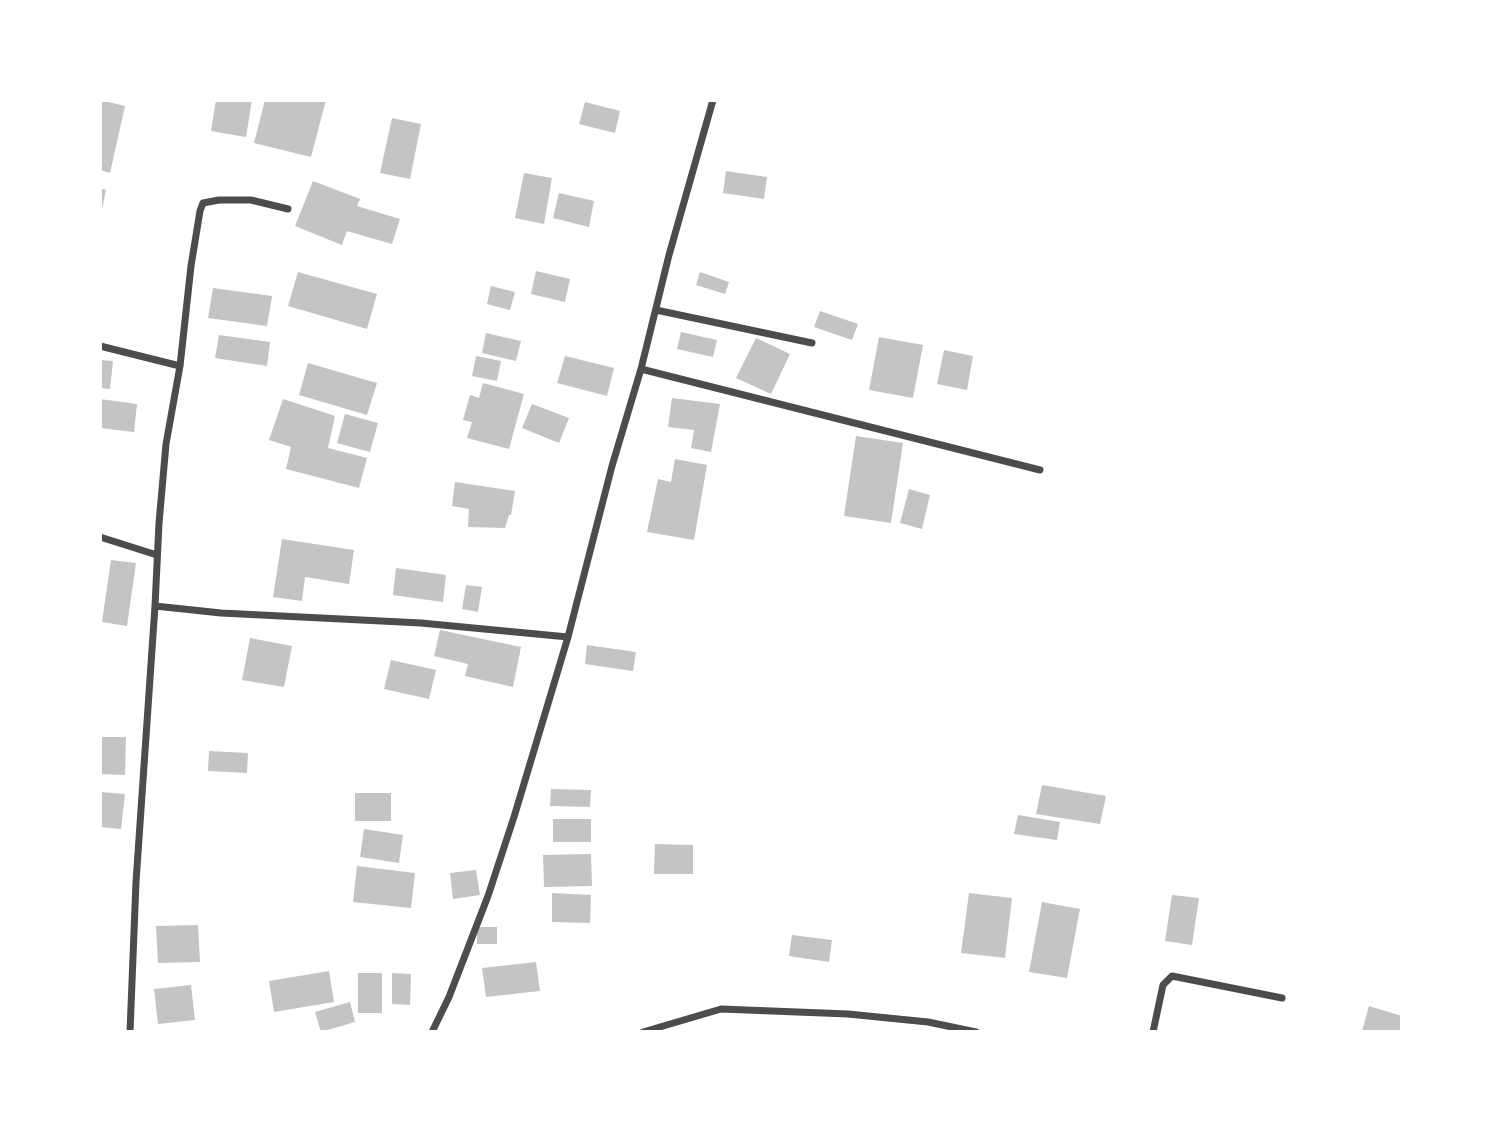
<!DOCTYPE html>
<style>
body{margin:0}
#map{position:relative;width:1502px;height:1132px;overflow:hidden;background:#fff;font-family:"Nunito Sans",sans-serif}
canvas{display:block}
.frame{position:absolute;inset:0;border:102px solid #fff;pointer-events:none}
</style>
<div id="map">
<canvas width="1502" height="1132"></canvas>
<div class="frame"></div>
</div>
<script>
const ctx = document.querySelector('canvas').getContext('2d');
ctx.lineJoin = 'round';
function fill(path, color) {
  ctx.fillStyle = color;
  ctx.fill(path, 'evenodd');
}
function poly(rows) {
  const path = new Path2D();
  for (const r of rows) {
    path.moveTo(r[0], r[1]);
    for (let i = 2; i < r.length; i += 2) path.lineTo(r[i], r[i + 1]);
  }
  return path;
}
function stroke(path, color, width, dash) {
  ctx.strokeStyle = color;
  ctx.lineWidth = width;
  ctx.lineCap = dash ? 'butt' : 'round';
  ctx.setLineDash(dash || []);
  ctx.stroke(path);
}
fill(poly([
 [100,100,125,106,110,173,100,170],
 [216,100,252,100,246,137,211,131],
 [265,100,326,100,311,157,254,143],
 [585,102,620,111,615,133,579,124],
 [392,118,421,124,410,179,380,173],
 [726,171,767,177,764,199,723,193],
 [524,173,552,178,544,224,515,218],
 [313,181,360,199,357,206,400,219,392,244,347,231,342,245,295,226],
 [100,188,106,190,101,214,100,214],
 [559,193,594,201,589,227,553,218],
 [536,271,570,279,565,302,531,294],
 [298,272,377,294,367,329,288,306],
 [700,272,729,282,725,294,696,285],
 [491,286,515,292,510,310,487,304],
 [213,288,272,296,267,326,208,318],
 [820,311,858,324,852,340,814,327],
 [681,332,717,340,713,357,677,349],
 [486,333,521,341,516,361,482,353],
 [219,335,270,342,267,366,215,358],
 [879,337,923,345,913,398,869,390],
 [756,338,790,354,771,394,736,378],
 [944,350,973,356,967,390,937,384],
 [476,356,501,361,497,381,472,376],
 [565,356,614,368,607,396,557,383],
 [100,360,113,361,110,389,100,388],
 [308,363,377,383,367,415,299,395],
 [483,383,524,394,509,449,467,438,472,422,463,420,470,395,479,398],
 [672,398,720,404,711,452,691,448,694,430,668,427],
 [100,399,137,404,134,432,100,428],
 [283,399,335,416,328,448,367,458,359,488,286,469,291,447,269,440],
 [532,404,569,418,559,443,522,428],
 [345,414,378,423,370,452,337,443],
 [856,436,903,443,891,523,844,516],
 [675,459,707,465,694,540,647,532,658,479,671,482],
 [455,482,515,491,511,515,509,515,505,528,468,527,469,509,452,506],
 [909,489,930,495,922,529,900,523],
 [282,539,354,550,349,584,305,577,302,601,273,597],
 [111,560,136,563,127,626,102,622],
 [396,568,446,575,443,602,393,595],
 [466,585,482,587,478,612,462,609],
 [440,630,521,647,513,687,465,676,468,664,434,656],
 [250,638,292,646,284,687,242,680],
 [587,645,636,652,633,671,585,664],
 [391,660,436,670,429,699,384,689],
 [100,737,126,737,125,775,100,774],
 [209,751,248,753,247,773,208,771],
 [1042,785,1106,796,1100,824,1036,814],
 [551,789,591,790,590,807,550,806],
 [100,792,125,794,121,829,100,827],
 [355,793,391,793,391,821,355,821],
 [1018,815,1060,822,1057,840,1014,834],
 [553,819,591,819,591,842,553,842],
 [364,829,403,835,399,863,360,857],
 [655,844,693,845,693,874,654,874],
 [591,854,592,886,544,887,543,855],
 [357,866,415,873,411,908,353,902],
 [476,870,480,895,453,899,450,873],
 [552,893,591,895,590,923,552,922],
 [969,893,1012,898,1005,958,961,953],
 [1172,895,1199,898,1192,945,1165,941],
 [1042,902,1080,909,1067,978,1029,972],
 [198,925,200,962,158,963,156,926],
 [477,927,497,927,497,944,477,944],
 [792,935,832,940,829,962,789,956],
 [536,962,540,991,486,997,482,968],
 [329,971,334,1002,274,1012,269,981],
 [358,973,382,973,382,1013,358,1013],
 [392,973,411,974,410,1005,392,1004],
 [191,985,195,1020,158,1024,154,989],
 [350,1002,355,1022,321,1032,315,1012],
 [1369,1006,1402,1016,1402,1032,1362,1031]
]), '#c4c4c4');
stroke(poly([
 [288,209,251,200,219,200,203,203,200,211,191,266,180,366,166,444,159,523,155,606,221,613,421,623,568,637],
 [656,310,812,343],
 [100,346,180,366],
 [641,369,1040,470],
 [100,537,157,555],
 [130,1032,136,882,155,606],
 [432,1032,449,997,488,896,514,817,568,637,612,466,641,369,669,255,713,100],
 [643,1032,721,1009,848,1014,928,1022,976,1032],
 [1153,1032,1163,985,1172,976,1282,998]
]), '#4c4c4c', 7);
</script>
